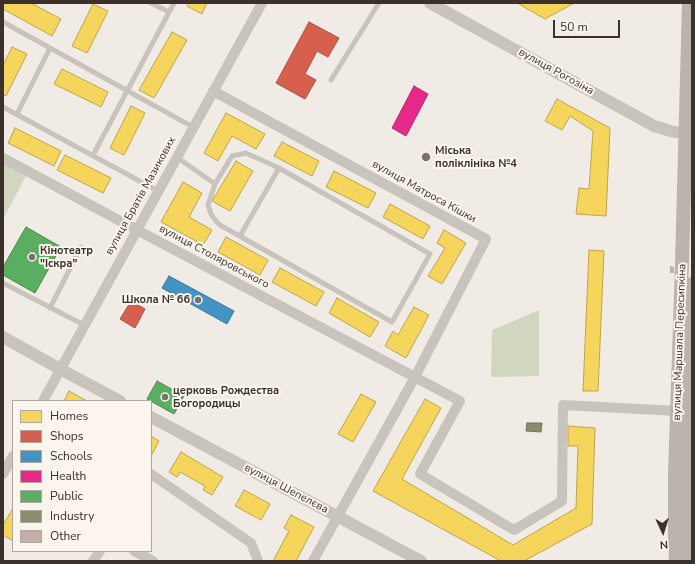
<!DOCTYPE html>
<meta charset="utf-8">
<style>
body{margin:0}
#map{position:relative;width:695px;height:564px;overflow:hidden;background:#f0ebe5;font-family:"Nunito Sans",sans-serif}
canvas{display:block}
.frame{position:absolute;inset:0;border:4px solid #3b302b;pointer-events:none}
.legend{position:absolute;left:12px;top:400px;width:140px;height:152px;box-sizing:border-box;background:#fbf5ee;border:1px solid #aea6a0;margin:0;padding:5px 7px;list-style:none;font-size:12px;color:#3b302b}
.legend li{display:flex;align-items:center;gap:8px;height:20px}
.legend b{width:20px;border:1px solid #aea6a0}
.north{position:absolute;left:643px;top:512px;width:40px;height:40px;-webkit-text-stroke:3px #fbf5ee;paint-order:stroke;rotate:176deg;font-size:11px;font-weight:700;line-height:16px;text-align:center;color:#3b302b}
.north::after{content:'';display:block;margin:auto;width:14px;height:18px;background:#3b302b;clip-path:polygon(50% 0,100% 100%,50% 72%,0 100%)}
.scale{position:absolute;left:553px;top:20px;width:67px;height:18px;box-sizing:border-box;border:2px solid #3b302b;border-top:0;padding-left:5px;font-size:12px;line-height:14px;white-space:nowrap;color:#3b302b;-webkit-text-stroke:3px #fbf5ee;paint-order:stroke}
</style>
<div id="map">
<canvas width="695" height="564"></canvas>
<div class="frame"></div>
<ul class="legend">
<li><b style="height:11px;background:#f6d55c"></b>Homes</li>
<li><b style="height:11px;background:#d6604d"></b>Shops</li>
<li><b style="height:11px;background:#4393c3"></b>Schools</li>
<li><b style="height:11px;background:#e7298a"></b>Health</li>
<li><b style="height:11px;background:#5aae61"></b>Public</li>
<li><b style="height:11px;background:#8c8c6e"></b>Industry</li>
<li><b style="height:11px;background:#c3afa7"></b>Other</li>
</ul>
<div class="north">N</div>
<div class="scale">50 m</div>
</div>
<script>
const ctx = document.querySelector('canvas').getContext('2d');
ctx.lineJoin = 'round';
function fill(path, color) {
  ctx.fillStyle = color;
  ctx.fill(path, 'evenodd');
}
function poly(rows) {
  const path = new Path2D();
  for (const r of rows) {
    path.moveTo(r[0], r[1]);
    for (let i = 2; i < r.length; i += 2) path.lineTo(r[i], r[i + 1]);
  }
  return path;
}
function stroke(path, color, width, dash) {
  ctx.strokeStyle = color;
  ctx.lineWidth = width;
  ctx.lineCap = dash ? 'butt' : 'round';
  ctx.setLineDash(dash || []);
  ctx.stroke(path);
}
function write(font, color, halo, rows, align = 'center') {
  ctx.font = font + ' "Nunito Sans",sans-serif';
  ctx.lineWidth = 4;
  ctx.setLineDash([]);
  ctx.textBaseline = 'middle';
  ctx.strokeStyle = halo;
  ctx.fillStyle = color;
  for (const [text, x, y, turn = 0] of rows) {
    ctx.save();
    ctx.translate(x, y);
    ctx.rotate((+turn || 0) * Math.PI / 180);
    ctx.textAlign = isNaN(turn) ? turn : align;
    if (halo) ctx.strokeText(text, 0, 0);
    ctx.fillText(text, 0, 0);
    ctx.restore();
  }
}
fill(poly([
 [3,163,26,176,3,219],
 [539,310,539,376,491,377,492,330]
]), '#d1d6bf');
const homes = poly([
 [3,3,31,3,61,19,52,36,3,9,3,3],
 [189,3,207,3,202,14,187,6,189,3],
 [517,3,574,3,545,19,517,3],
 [93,4,108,11,87,53,72,46,93,4],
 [172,32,187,40,154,98,139,90,172,32],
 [12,47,27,54,6,96,3,95,3,65,12,47],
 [62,69,108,92,101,107,54,84,62,69],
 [557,99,610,128,606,216,576,214,579,188,589,189,593,131,570,116,562,130,545,121,557,99],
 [131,106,145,113,124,155,110,148,131,106],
 [226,113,265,134,256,149,232,136,218,161,204,153,226,113],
 [15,128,61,151,54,166,8,143,15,128],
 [282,142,319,161,312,176,274,156,282,142],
 [65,155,111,178,103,193,57,170,65,155],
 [236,161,253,171,230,211,212,201,236,161],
 [334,171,376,193,368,208,326,187,334,171],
 [183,182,202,193,189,217,212,230,203,245,161,222,183,182],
 [390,204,430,226,423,239,383,217,390,204],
 [444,230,466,243,442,284,428,276,445,248,437,243,444,230],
 [226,237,268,260,260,275,218,252,226,237],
 [589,250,604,251,598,391,583,391,589,250],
 [280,268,324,292,316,306,272,282,280,268],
 [337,298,379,322,370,337,329,313,337,298],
 [414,307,429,315,406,358,385,346,393,331,398,335,414,307],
 [69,391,87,401,64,401,69,391],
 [361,394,376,402,353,442,338,434,361,394],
 [425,399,441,408,402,479,513,545,576,508,578,446,568,446,568,426,595,428,592,524,524,561,501,561,373,491,425,399],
 [151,436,159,441,151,456,151,436],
 [181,452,223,477,212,495,203,490,205,486,180,472,177,477,169,472,181,452],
 [244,490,270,504,261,520,235,506,244,490],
 [13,508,13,541,3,535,3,525,13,508],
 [291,515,314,527,296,561,273,561,289,531,284,528,291,515]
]);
fill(homes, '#f6d55c');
stroke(homes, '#bea44d', 1);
const shops = poly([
 [309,22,339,38,328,57,317,51,305,74,316,80,305,99,276,83,309,22],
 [131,301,145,309,135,328,120,319,131,301]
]);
fill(shops, '#d6604d');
stroke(shops, '#a85243', 1);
const schools = poly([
 [169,276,234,311,227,324,162,288,169,276]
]);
fill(schools, '#4393c3');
stroke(schools, '#417595', 1);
const health = poly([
 [414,86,428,94,406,136,392,128,414,86]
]);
fill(health, '#e7298a');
stroke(health, '#b32b6e', 1);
const public = poly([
 [26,227,61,247,35,293,3,275,3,267,26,227],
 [157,381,184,396,174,414,147,399,157,381]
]);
fill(public, '#5aae61');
stroke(public, '#518851', 1);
const industry = poly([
 [527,423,542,423,541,432,526,431,527,423]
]);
fill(industry, '#8c8c6e');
stroke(industry, '#74705a', 1);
fill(poly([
 [670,266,674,267,674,273,670,273]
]), '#c3afa7');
stroke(poly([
 [151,3,169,12],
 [3,22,193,127],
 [331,80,379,3],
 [3,107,158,191],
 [17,114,50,48],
 [246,153,279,168,430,254,392,322,220,225,216,221,211,214,208,205,215,184,232,156,246,153],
 [93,155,174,3],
 [176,157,191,167,215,184],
 [240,236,279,168],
 [3,283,84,325],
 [50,308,81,247]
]), '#c9c3be', 5);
stroke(poly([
 [213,91,486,239,415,377,313,561],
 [3,158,137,230,460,401,420,474,514,530,562,501,563,405,678,411],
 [43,401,262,3],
 [3,474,13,456],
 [151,474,251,543,258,561],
 [134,551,153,561],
 [93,561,100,551]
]), '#c9c3be', 10);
stroke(poly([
 [430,3,654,126,674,132,692,133],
 [3,337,60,369,120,401],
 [151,417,421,561]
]), '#c9c3be', 12);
stroke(poly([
 [676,561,675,537,675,475,682,264,689,3],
 [690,561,688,538,687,502,692,284]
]), '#bab3ae', 14);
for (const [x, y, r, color] of [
 [426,157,5,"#7a716c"],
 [32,257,4,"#7a716c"],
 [198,300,4,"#7a716c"],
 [165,397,4,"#7a716c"]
]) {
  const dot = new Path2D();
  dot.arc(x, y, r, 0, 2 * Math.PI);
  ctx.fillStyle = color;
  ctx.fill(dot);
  stroke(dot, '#fbf5ee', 1.5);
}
write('11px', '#3b302b', '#fbf5ee', [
 ["вулиця Рогозіна",556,72,29],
 ["вулиця Матроса Кішки",424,192,29],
 ["вулиця Братів Мазикових",141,196,-61],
 ["вулиця Столяровського",214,257,28],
 ["вулиця Маршала Пересипкіна",680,342,-88],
 ["вулиця Шепелєва",286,489,28]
]);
write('bold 11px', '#3b302b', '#fbf5ee', [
 ["Міська",435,151],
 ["поліклініка №4",435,164],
 ["Кінотеатр",40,251],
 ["\"Іскра\"",40,264],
 ["Школа № 66",190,300,"right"],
 ["церковь Рождества",173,391],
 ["Богородицы",173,404]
], 'left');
</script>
